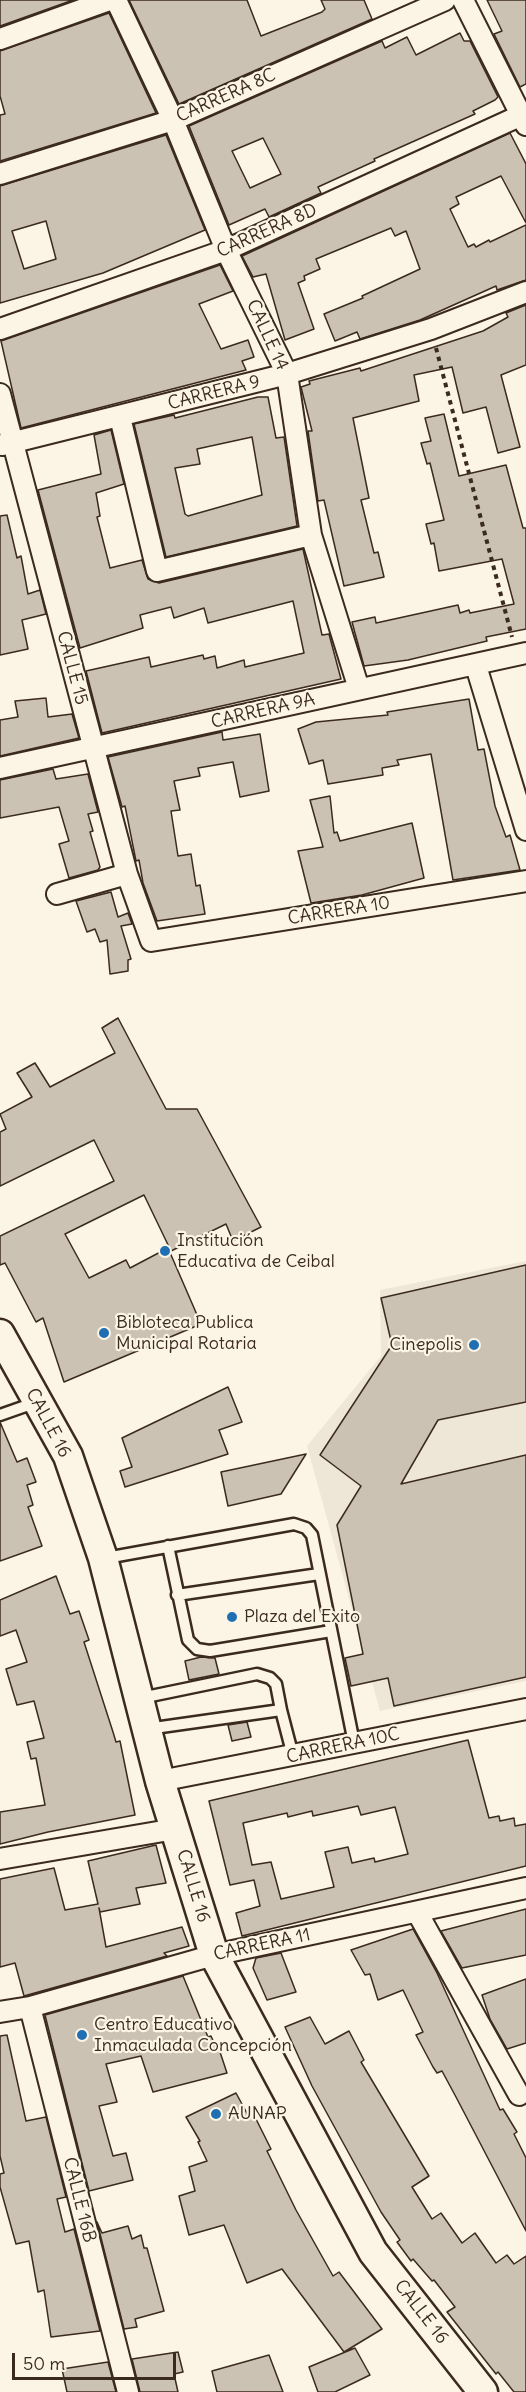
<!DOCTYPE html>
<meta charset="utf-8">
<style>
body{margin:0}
#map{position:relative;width:526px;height:2392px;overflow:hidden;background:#fcf5e5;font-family:Delius,sans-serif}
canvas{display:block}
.scale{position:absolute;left:12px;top:2353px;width:164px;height:27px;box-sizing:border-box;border:3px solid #3b2a1e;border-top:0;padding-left:8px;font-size:18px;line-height:21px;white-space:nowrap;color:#3b2a1e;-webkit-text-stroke:4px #fcf5e5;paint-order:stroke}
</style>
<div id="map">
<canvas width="526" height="2392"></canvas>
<div class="scale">50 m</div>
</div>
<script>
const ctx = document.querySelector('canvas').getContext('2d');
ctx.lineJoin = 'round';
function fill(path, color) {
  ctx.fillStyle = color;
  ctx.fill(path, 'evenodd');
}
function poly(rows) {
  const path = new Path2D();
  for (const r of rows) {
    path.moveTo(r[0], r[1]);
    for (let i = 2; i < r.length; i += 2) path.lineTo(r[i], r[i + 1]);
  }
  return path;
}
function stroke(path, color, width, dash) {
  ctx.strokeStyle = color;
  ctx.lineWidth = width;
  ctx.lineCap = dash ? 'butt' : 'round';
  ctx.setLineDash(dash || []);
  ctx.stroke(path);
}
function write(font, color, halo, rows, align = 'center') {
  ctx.font = font + ' Delius,sans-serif';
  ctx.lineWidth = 4.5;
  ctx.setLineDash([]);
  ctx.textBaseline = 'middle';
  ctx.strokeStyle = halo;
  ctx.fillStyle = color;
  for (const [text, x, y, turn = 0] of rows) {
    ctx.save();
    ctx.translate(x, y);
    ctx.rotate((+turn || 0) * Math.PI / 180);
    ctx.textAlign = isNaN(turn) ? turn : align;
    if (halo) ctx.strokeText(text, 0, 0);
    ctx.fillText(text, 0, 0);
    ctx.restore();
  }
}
fill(poly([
 [526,1261,526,1681,380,1711,307,1446,381,1356,380,1290]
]), '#eee6d6');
const building = poly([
 [0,0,73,0,0,26,0,0],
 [129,0,247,0,261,36,322,12,325,9,321,0,364,0,372,19,179,104,129,0],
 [487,0,526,0,526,84,520,87,494,34,502,31,487,0],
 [109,13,156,113,0,161,0,115,5,114,0,96,0,51,109,13],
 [460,33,464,41,470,41,498,97,495,100,473,111,475,114,374,159,375,161,318,187,321,193,269,217,265,209,229,225,189,126,382,41,385,48,407,37,416,55,460,33],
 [263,138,281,174,250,188,232,151,263,138],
 [510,133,526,164,526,223,501,176,456,197,459,204,450,209,468,247,474,244,476,247,489,240,490,242,526,225,526,280,497,290,496,286,420,320,360,339,357,332,335,341,324,314,363,298,362,296,420,269,406,231,395,236,391,228,316,259,320,269,304,276,305,280,298,283,314,329,285,340,266,274,253,277,242,256,510,133],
 [166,135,205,230,103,273,0,303,0,186,166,135],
 [46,221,56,259,24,269,12,231,46,221],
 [220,265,233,291,199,304,221,349,248,340,254,357,242,361,246,370,21,428,1,341,220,265],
 [526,305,526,365,501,375,520,447,498,453,486,407,463,413,452,367,414,375,419,401,353,418,369,498,361,500,374,553,378,552,384,577,344,586,324,500,318,501,308,431,312,431,301,387,310,384,309,381,360,368,361,371,483,331,508,317,506,313,526,305],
 [258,397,268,397,276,438,284,437,297,526,166,557,134,424,174,415,175,418,258,397],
 [252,437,262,495,188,516,185,514,175,468,200,464,197,449,252,437],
 [444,414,459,476,506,465,523,528,526,528,526,629,486,637,487,641,408,660,364,666,352,622,375,617,376,623,458,605,460,613,469,610,470,613,514,604,502,559,439,571,434,543,431,544,426,524,444,520,430,463,427,464,421,443,431,441,425,418,444,414],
 [111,430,124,484,96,493,100,516,97,517,110,568,142,560,148,579,159,583,303,549,322,635,329,634,341,679,102,733,86,671,149,657,151,667,203,655,204,659,215,656,217,668,244,660,245,667,304,653,293,601,208,623,204,608,174,618,171,607,140,615,143,628,80,648,38,490,101,474,94,435,111,430],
 [7,515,17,558,21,556,28,594,40,590,46,614,22,620,28,649,0,655,0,516,7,515],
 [46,698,48,717,72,714,79,738,0,756,0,720,18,717,15,701,46,698],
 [469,699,478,750,484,749,495,806,506,837,510,835,520,870,453,880,431,754,397,760,399,765,382,768,383,775,328,784,323,760,309,764,298,729,316,722,388,715,387,712,469,699],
 [222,732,223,740,260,734,269,791,240,797,233,762,198,768,200,776,174,781,180,810,171,811,178,856,191,854,196,886,200,885,205,914,157,921,143,883,139,860,136,861,125,806,122,807,108,757,222,732],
 [53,769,56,779,88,774,98,812,88,814,93,831,90,832,100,867,98,870,69,878,59,844,69,841,59,807,0,818,0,780,53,769],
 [330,796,334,833,337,832,340,841,412,823,424,878,362,895,311,903,298,851,323,847,310,800,330,796],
 [111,892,118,917,128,913,132,924,121,926,131,959,128,960,128,971,110,974,107,940,100,942,95,929,87,932,76,901,111,892],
 [118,1018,166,1109,197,1109,261,1227,233,1241,226,1224,171,1251,144,1195,65,1234,89,1278,126,1260,130,1268,168,1248,201,1324,64,1382,43,1318,36,1322,5,1263,0,1265,0,1236,114,1181,94,1140,0,1186,0,1132,6,1129,0,1114,32,1097,17,1073,35,1063,50,1087,115,1053,102,1028,118,1018],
 [526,1265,526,1402,438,1420,401,1484,526,1455,526,1677,394,1706,388,1678,351,1686,345,1658,363,1654,337,1525,361,1486,320,1455,392,1345,381,1298,526,1265],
 [228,1387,242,1422,219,1430,228,1454,125,1487,120,1471,132,1467,122,1438,228,1387],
 [0,1422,17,1462,27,1458,36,1482,27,1485,33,1505,28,1507,42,1546,0,1561,0,1422],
 [306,1454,281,1494,228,1506,221,1472,306,1454],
 [56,1576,70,1614,79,1611,89,1640,84,1642,113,1732,116,1742,120,1741,135,1815,48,1832,0,1844,0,1812,45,1805,36,1758,31,1759,27,1742,44,1738,34,1701,17,1705,6,1669,27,1662,16,1630,0,1636,0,1600,56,1576],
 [201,1657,215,1658,219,1674,189,1680,185,1661,201,1657],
 [247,1722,251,1737,232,1741,228,1725,247,1722],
 [468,1740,489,1818,499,1816,500,1821,514,1818,515,1826,526,1824,526,1866,242,1936,236,1913,260,1906,254,1880,230,1885,209,1801,468,1740],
 [358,1806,361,1815,395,1807,408,1854,375,1862,374,1858,352,1863,348,1847,325,1852,334,1887,281,1899,271,1862,252,1865,243,1823,287,1813,288,1817,312,1811,313,1816,358,1806],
 [156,1845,166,1883,136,1888,140,1904,100,1912,99,1908,106,1947,182,1927,189,1946,164,1953,167,1956,24,1996,15,1963,0,1967,0,1879,54,1868,65,1910,98,1904,88,1861,156,1845],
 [526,1909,526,1955,462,1968,441,1931,526,1909],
 [413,1929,437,1973,500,2110,503,2109,517,2132,514,2134,526,2158,526,2231,456,2097,442,2071,437,2073,433,2067,416,2035,423,2032,403,1990,378,2000,370,1974,365,1975,351,1950,413,1929],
 [281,1953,296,1992,267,2000,253,1968,256,1958,281,1953],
 [183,1976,208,2037,211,2036,216,2047,218,2046,227,2073,153,2092,141,2056,106,2064,117,2102,99,2106,113,2156,126,2153,133,2180,89,2191,45,2015,183,1976],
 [526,1979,526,2043,507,2049,490,2019,482,1995,526,1979],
 [310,2017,325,2044,349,2031,364,2060,361,2062,429,2176,412,2187,432,2219,441,2213,462,2243,475,2233,496,2263,507,2255,514,2264,526,2256,526,2392,514,2392,498,2372,496,2374,447,2312,455,2307,434,2280,432,2281,413,2259,411,2261,397,2242,400,2240,381,2212,312,2086,285,2027,310,2017],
 [7,2035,26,2121,46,2117,66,2197,57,2199,65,2232,74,2229,100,2331,51,2337,44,2290,38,2292,29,2241,16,2244,0,2187,0,2174,4,2173,0,2156,0,2036,7,2035],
 [236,2093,249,2117,254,2115,271,2149,267,2151,296,2210,333,2276,339,2272,382,2329,344,2352,282,2269,247,2283,224,2225,189,2235,179,2196,195,2191,189,2167,207,2161,198,2142,200,2141,186,2117,236,2093],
 [97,2222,102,2233,128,2226,132,2239,141,2235,144,2248,147,2248,164,2311,135,2319,137,2327,124,2329,97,2222],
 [355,2348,370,2375,335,2392,318,2392,309,2367,355,2348],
 [178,2352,183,2372,174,2374,178,2392,140,2392,132,2359,178,2352],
 [269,2355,283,2392,217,2392,212,2371,269,2355],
 [108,2362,116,2392,67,2392,62,2369,108,2362]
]);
fill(building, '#ccc2b3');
stroke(building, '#3b2a1e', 1.5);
const service = poly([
 [0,1415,37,1402],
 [168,1546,188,1640,197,1649,210,1651,331,1631],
 [106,1558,294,1524,306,1528,312,1535,354,1743],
 [177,1595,319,1574],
 [141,1698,257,1674,270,1678,276,1684,281,1710],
 [147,1729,281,1710,293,1756]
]);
const minor = poly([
 [116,0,173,120,226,250,287,374,311,535,359,689],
 [463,0,526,125],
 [0,39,109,0],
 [0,174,173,120,445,0],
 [0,329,226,250,526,113],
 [0,394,127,874,151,941,526,881],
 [120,417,157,571,311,535],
 [2,445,287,374,431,329,526,292],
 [476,666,526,830],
 [0,768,526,653],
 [57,894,127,874],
 [160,1781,526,1709],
 [0,1859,175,1829],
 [417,1912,519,2095],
 [30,2007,128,2392],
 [0,2012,30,2007,214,1955,526,1888]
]);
const secondary = poly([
 [0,1334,68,1456,103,1558,160,1781,214,1955,373,2252,483,2392]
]);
stroke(service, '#3b2a1e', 15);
stroke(minor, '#3b2a1e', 24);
stroke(secondary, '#3b2a1e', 33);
stroke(poly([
 [436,348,512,637]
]), '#3b2a1e', 4, [4.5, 4.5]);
stroke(service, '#fcf5e5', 10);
stroke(minor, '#fcf5e5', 20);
stroke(secondary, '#fcf5e5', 28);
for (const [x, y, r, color] of [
 [165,1251,6,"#1f6fb2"],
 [104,1333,6,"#1f6fb2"],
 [474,1345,6,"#1f6fb2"],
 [232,1617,6,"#1f6fb2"],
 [82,2035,6,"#1f6fb2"],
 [216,2114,6,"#1f6fb2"]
]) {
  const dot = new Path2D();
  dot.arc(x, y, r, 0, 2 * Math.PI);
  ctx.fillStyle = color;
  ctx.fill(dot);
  stroke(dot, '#fcf5e5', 2);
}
write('18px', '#3b2a1e', '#fcf5e5', [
 ["CARRERA 8C",226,96,-24],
 ["CARRERA 8D",267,231,-24],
 ["CALLE 14",267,335,65],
 ["CARRERA 9",214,393,-14],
 ["CALLE 15",72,668,75],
 ["CARRERA 9A",263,711,-13],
 ["CARRERA 10",339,911,-9],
 ["CALLE 16",48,1423,62],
 ["CARRERA 10C",343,1746,-12],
 ["CALLE 16",193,1886,73],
 ["CARRERA 11",262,1945,-12],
 ["CALLE 16B",79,2200,76],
 ["CALLE 16",421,2312,52]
]);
write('18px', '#3b2a1e', '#fcf5e5', [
 ["Institución",177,1241],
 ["Educativa de Ceibal",177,1262],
 ["Bibloteca Publica",116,1323],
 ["Municipal Rotaria",116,1344],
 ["Cinepolis",462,1345,"right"],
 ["Plaza del Exito",244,1617],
 ["Centro Educativo",94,2025],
 ["Inmaculada Concepción",94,2046],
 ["AUNAP",228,2114]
], 'left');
</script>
